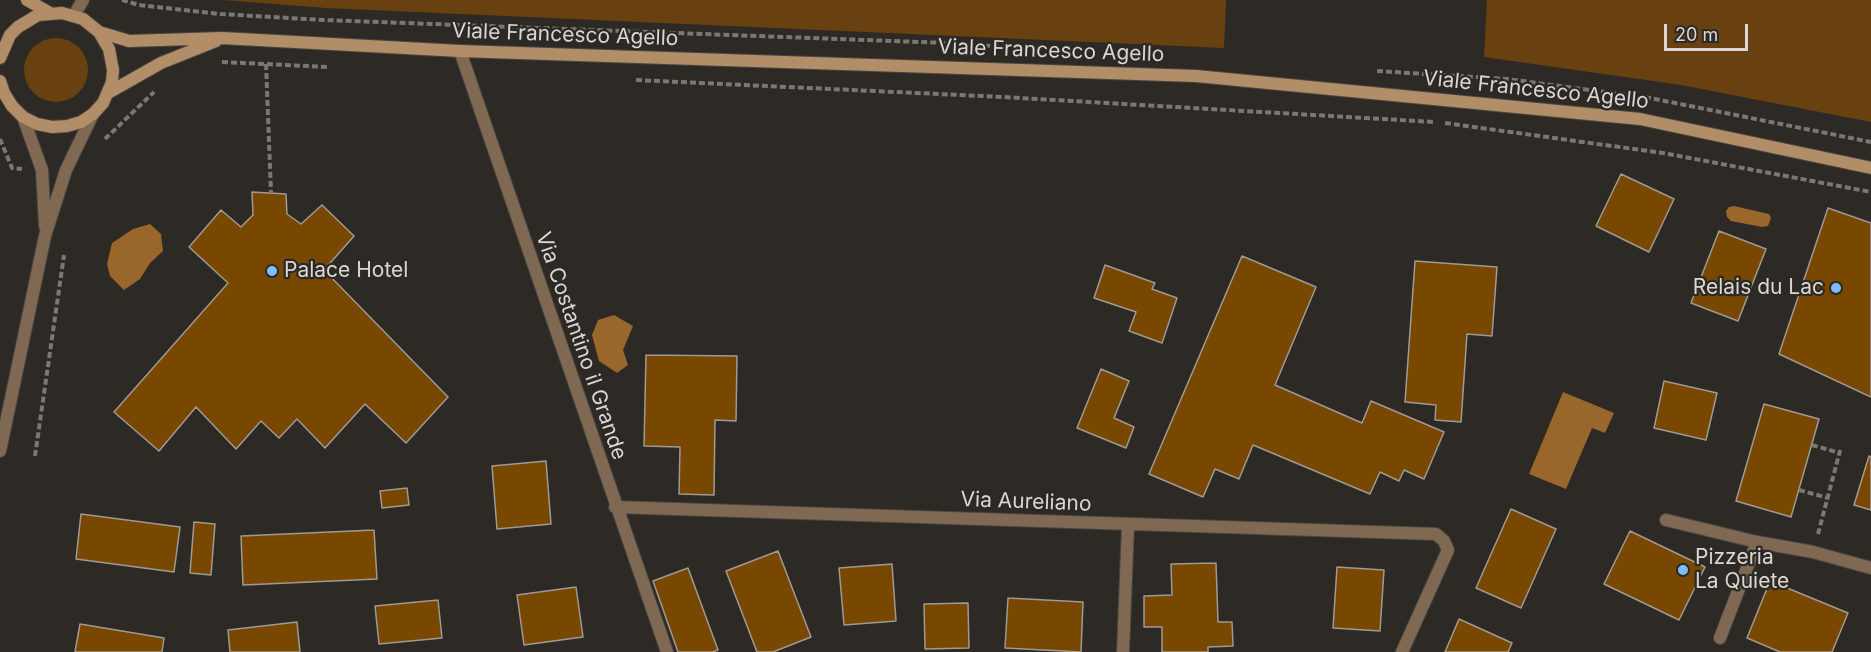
<!DOCTYPE html>
<style>
body{margin:0}
#map{position:relative;width:1871px;height:652px;overflow:hidden;background:#2d2925;font-family:Inter,sans-serif}
canvas{display:block}
.scale{position:absolute;left:1664px;top:24px;width:84px;height:27px;box-sizing:border-box;border:3px solid #d9d6d3;border-top:0;padding-left:8px;font-size:18px;line-height:21px;white-space:nowrap;color:#d9d6d3;-webkit-text-stroke:4px #2d2925;paint-order:stroke}
</style>
<div id="map">
<canvas width="1871" height="652"></canvas>
<div class="scale">20 m</div>
</div>
<script>
const ctx = document.querySelector('canvas').getContext('2d');
ctx.lineJoin = 'round';
function fill(path, color) {
  ctx.fillStyle = color;
  ctx.fill(path, 'evenodd');
}
function poly(rows) {
  const path = new Path2D();
  for (const r of rows) {
    if (r.length === 3) {
      path.moveTo(r[0] + r[2], r[1]);
      path.arc(r[0], r[1], r[2], 0, 2 * Math.PI);
      continue;
    }
    path.moveTo(r[0], r[1]);
    for (let i = 2; i < r.length; i += 2) path.lineTo(r[i], r[i + 1]);
  }
  return path;
}
function stroke(path, color, width, dash) {
  ctx.strokeStyle = color;
  ctx.lineWidth = width;
  ctx.lineCap = dash ? 'butt' : 'round';
  ctx.setLineDash(dash || []);
  ctx.stroke(path);
}
function write(font, color, halo, rows, align = 'center') {
  ctx.font = font + ' Inter,sans-serif';
  ctx.lineWidth = 4.5;
  ctx.setLineDash([]);
  ctx.textBaseline = 'middle';
  ctx.strokeStyle = halo;
  ctx.fillStyle = color;
  for (const [text, x, y, turn = 0] of rows) {
    ctx.save();
    ctx.translate(x, y);
    ctx.rotate((+turn || 0) * Math.PI / 180);
    ctx.textAlign = isNaN(turn) ? turn : align;
    if (halo) ctx.strokeText(text, 0, 0);
    ctx.fillText(text, 0, 0);
    ctx.restore();
  }
}
fill(poly([
 [223,0,1226,0,1224,48,326,8],
 [1487,0,1871,0,1871,122,1681,85,1484,57],
 [56,70,32]
]), '#694110');
fill(poly([
 [1734,206,1769,214,1771,218,1768,226,1762,227,1731,221,1727,217,1726,211,1729,207],
 [150,224,161,234,163,251,150,263,140,279,124,290,110,276,107,264,112,243,133,229],
 [614,315,633,326,623,350,628,365,617,373,599,361,592,335,598,320],
 [1563,392,1614,413,1605,433,1592,428,1566,489,1529,474]
]), '#99662b');
const building = poly([
 [1621,174,1674,199,1649,252,1596,226,1621,174],
 [252,192,286,194,287,214,301,224,322,205,354,236,324,270,448,397,406,443,365,404,325,448,297,419,279,438,261,421,236,449,196,407,159,451,114,412,228,283,189,247,221,210,241,227,253,215,252,192],
 [1828,208,1871,223,1871,397,1779,354,1828,208],
 [1719,231,1766,249,1738,321,1691,303,1719,231],
 [1242,256,1316,287,1275,385,1362,423,1371,401,1444,432,1424,479,1404,470,1399,481,1380,472,1370,494,1253,445,1239,479,1215,469,1203,497,1149,474,1242,256],
 [1415,261,1497,267,1492,336,1467,334,1461,422,1435,420,1436,405,1405,402,1415,261],
 [1105,265,1155,283,1152,289,1177,298,1162,343,1129,331,1136,312,1094,298,1105,265],
 [646,355,737,356,736,421,715,420,714,495,679,494,680,447,644,446,646,355],
 [1101,369,1129,381,1114,418,1134,427,1126,448,1077,428,1101,369],
 [1664,381,1717,393,1706,440,1654,428,1664,381],
 [1764,404,1819,419,1791,517,1736,501,1764,404],
 [1869,456,1871,457,1871,510,1854,505,1869,456],
 [546,461,551,524,497,529,492,466,546,461],
 [407,488,409,505,382,508,380,491,407,488],
 [1511,509,1556,529,1521,608,1476,588,1511,509],
 [81,514,180,527,174,572,76,559,81,514],
 [194,522,215,524,211,575,190,573,194,522],
 [374,530,377,579,243,585,241,536,374,530],
 [1630,531,1705,567,1679,620,1604,584,1630,531],
 [778,551,811,637,773,652,757,652,726,571,778,551],
 [1216,563,1218,622,1232,622,1233,646,1208,647,1208,652,1162,652,1162,627,1144,627,1144,596,1172,595,1171,564,1216,563],
 [892,564,896,621,844,625,839,568,892,564],
 [1337,567,1384,570,1380,631,1333,628,1337,567],
 [688,568,718,650,713,652,678,652,653,581,688,568],
 [1770,581,1848,613,1832,652,1780,652,1747,638,1770,581],
 [576,587,583,637,524,645,517,595,576,587],
 [1008,598,1083,602,1081,652,1005,648,1008,598],
 [438,600,442,638,379,644,375,606,438,600],
 [968,603,969,648,925,649,924,604,968,603],
 [1459,619,1512,643,1508,652,1445,652,1459,619],
 [297,622,300,652,230,652,228,630,297,622],
 [80,624,164,638,162,652,75,652,80,624]
]);
fill(building, '#784700');
stroke(building, '#a09a95', 1.5);
const lane = poly([
 [74,15,83,0],
 [1720,638,1757,542]
]);
const street = poly([
 [460,51,667,652],
 [23,117,42,170,45,226],
 [0,451,45,236,66,170,93,114],
 [615,507,1436,534,1444,541,1448,550,1402,652],
 [1666,520,1757,542,1813,552,1871,568],
 [1123,652,1128,525]
]);
const secondary = poly([
 [27,0,50,13],
 [99,32,129,41,222,38,460,51,1196,76,1640,119,1871,168],
 [0,58,10,35,18,27,38,15,62,13,83,19,99,32,109,49,113,70,112,82,103,103,93,114,81,122,67,126,52,127,37,124,23,117,12,106,4,93,0,81],
 [108,93,161,63,216,41]
]);
stroke(lane, '#494541', 14);
stroke(street, '#494541', 14);
stroke(secondary, '#494541', 14);
stroke(poly([
 [122,0,139,5,220,14,324,20,947,43,1007,47],
 [222,62,328,67],
 [266,64,271,193],
 [1377,71,1507,79,1635,96],
 [636,80,1003,97,1434,122],
 [1645,97,1871,142],
 [1445,123,1663,153,1871,192],
 [0,139,12,168,22,169],
 [105,139,154,92],
 [1812,445,1840,453],
 [35,456,64,255],
 [1799,490,1828,498],
 [1818,534,1841,447]
]), '#7b7874', 4, [6, 3]);
stroke(lane, '#806953', 12);
stroke(street, '#806953', 12);
stroke(secondary, '#b18d68', 12);
for (const [x, y, r, color] of [
 [272,271,6,"#7cbef9"],
 [1836,288,6,"#7cbef9"],
 [1683,570,6,"#7cbef9"]
]) {
  const dot = new Path2D();
  dot.arc(x, y, r, 0, 2 * Math.PI);
  ctx.fillStyle = color;
  ctx.fill(dot);
  stroke(dot, '#2d2925', 2);
}
write('21px', '#d9d6d3', '#2d2925', [
 ["Viale Francesco Agello",565,35,2],
 ["Viale Francesco Agello",1051,51,2],
 ["Viale Francesco Agello",1536,90,6],
 ["Via Costantino il Grande",581,346,71],
 ["Via Aureliano",1026,502,2]
]);
write('21px', '#d9d6d3', '#2d2925', [
 ["Palace Hotel",284,271],
 ["Relais du Lac",1824,288,"right"],
 ["Pizzeria",1695,558],
 ["La Quiete",1695,582]
], 'left');
</script>
